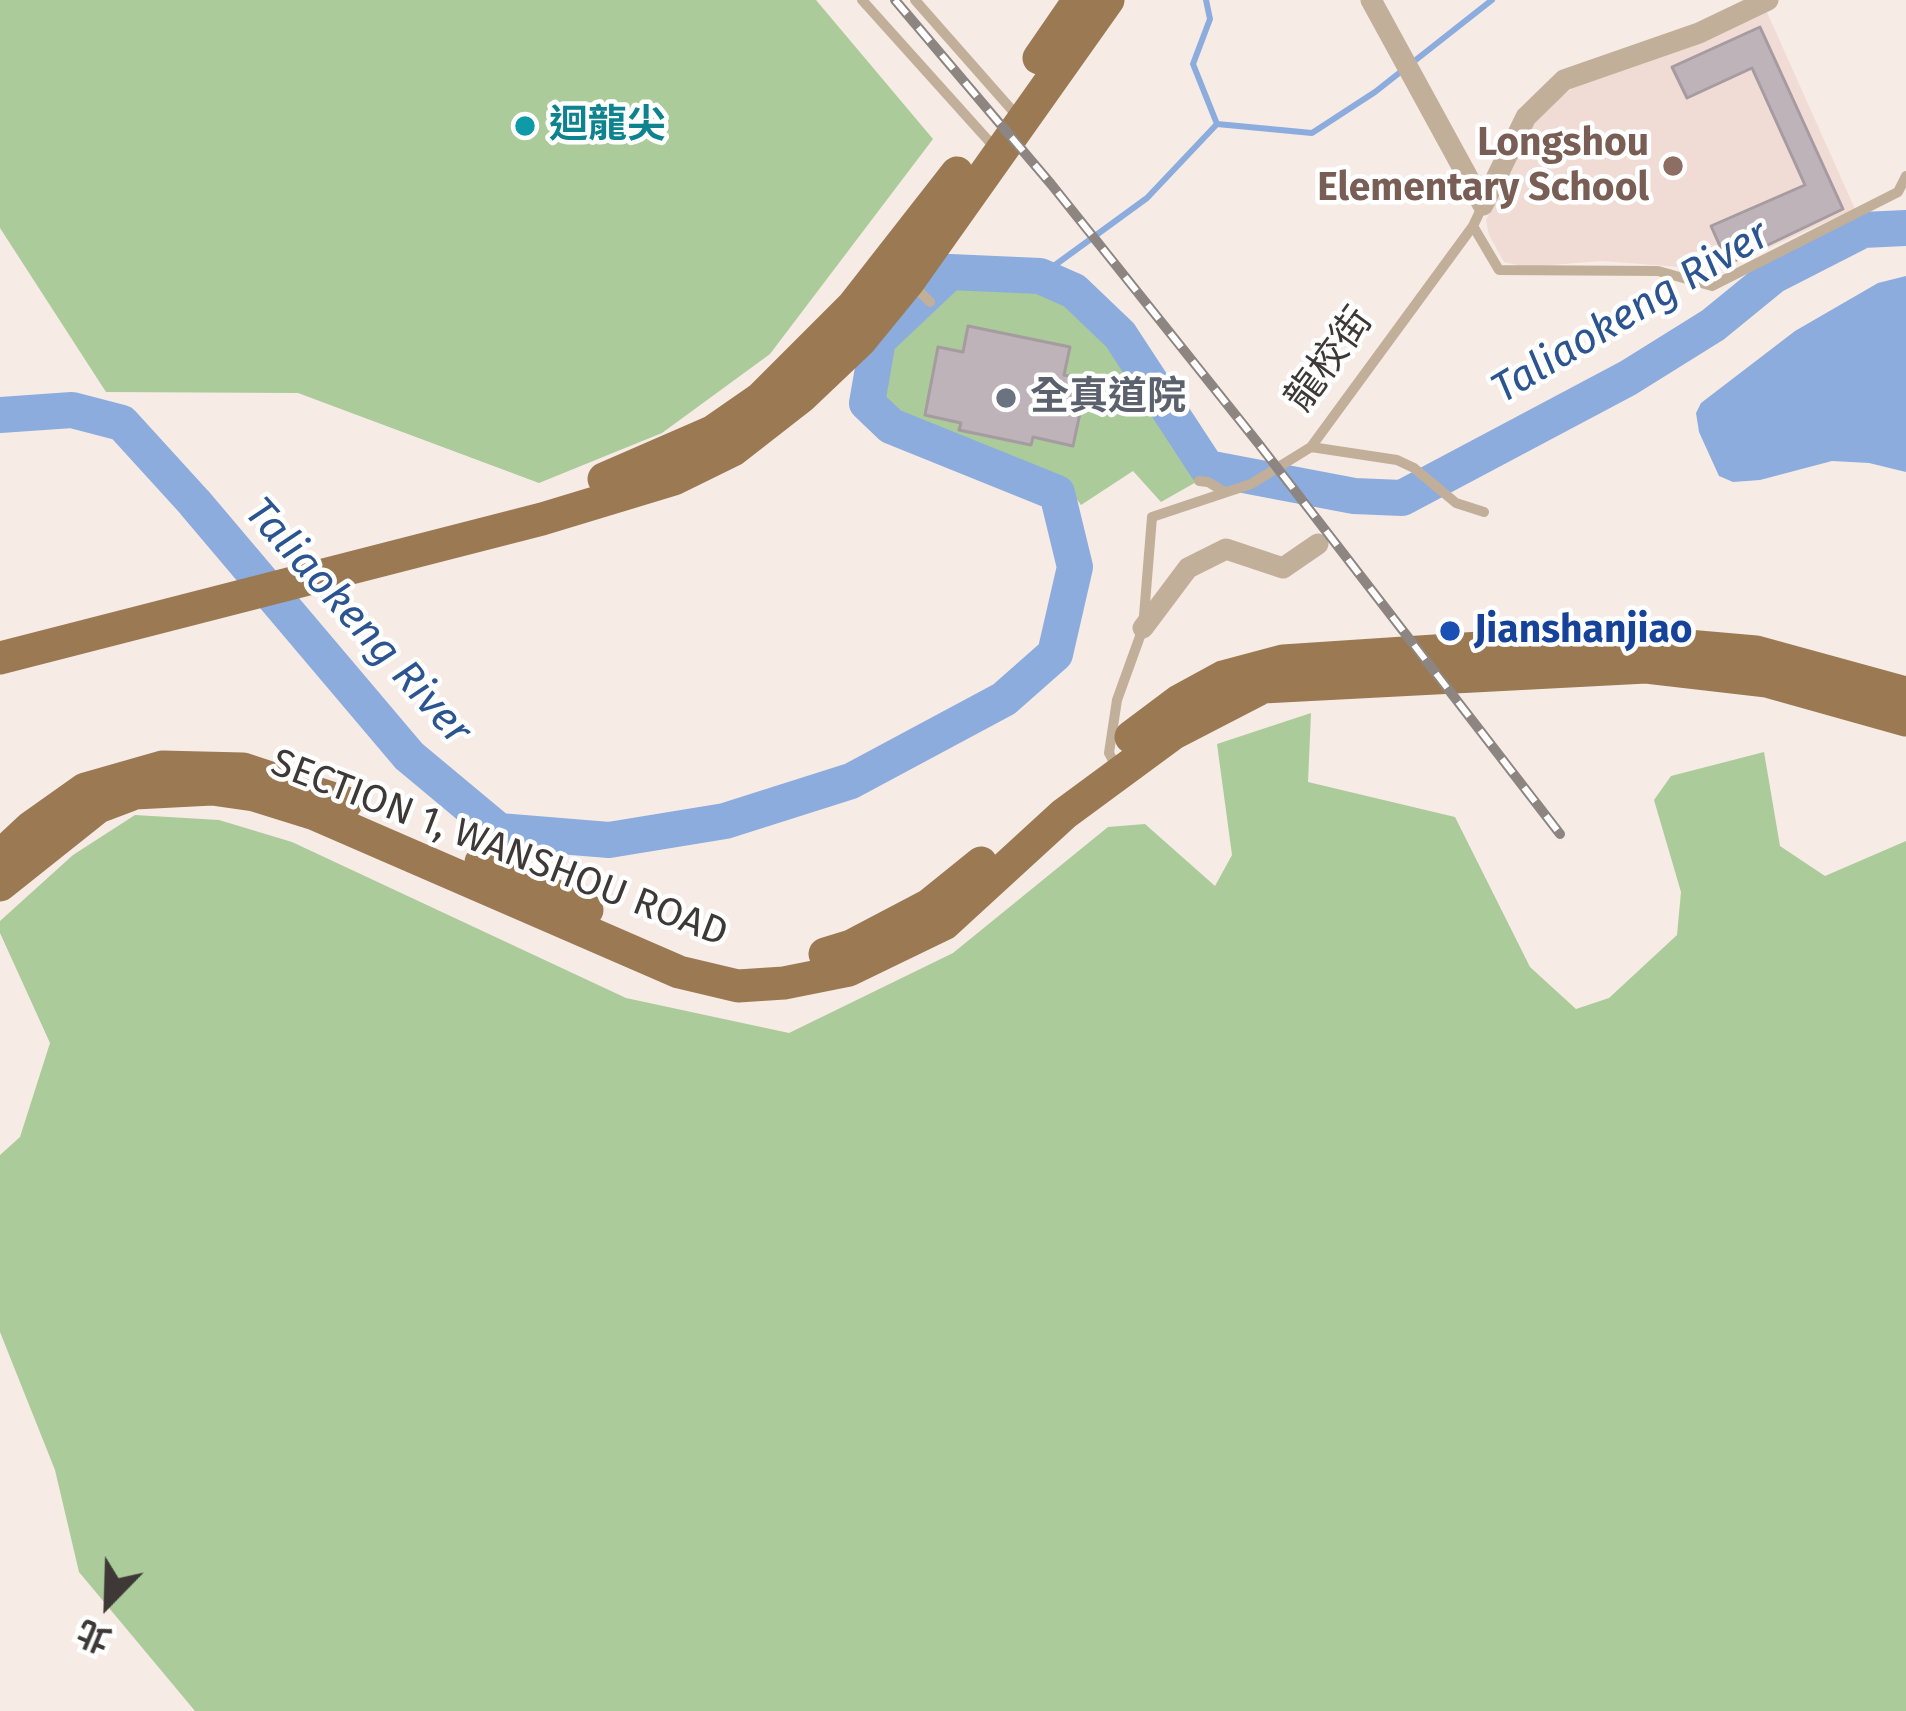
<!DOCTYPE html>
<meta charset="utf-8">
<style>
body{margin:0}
#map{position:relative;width:1906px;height:1711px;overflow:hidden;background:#f7ebe6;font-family:"Fira Sans","Noto Sans TC",sans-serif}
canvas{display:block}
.north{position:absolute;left:48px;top:1543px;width:120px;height:120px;-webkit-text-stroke:9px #fff;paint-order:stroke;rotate:203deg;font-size:33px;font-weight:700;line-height:48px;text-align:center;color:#3e3937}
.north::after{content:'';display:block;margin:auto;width:42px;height:54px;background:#3e3937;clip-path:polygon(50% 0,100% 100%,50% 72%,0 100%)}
</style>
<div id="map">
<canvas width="1906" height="1711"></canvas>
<div class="north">北</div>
</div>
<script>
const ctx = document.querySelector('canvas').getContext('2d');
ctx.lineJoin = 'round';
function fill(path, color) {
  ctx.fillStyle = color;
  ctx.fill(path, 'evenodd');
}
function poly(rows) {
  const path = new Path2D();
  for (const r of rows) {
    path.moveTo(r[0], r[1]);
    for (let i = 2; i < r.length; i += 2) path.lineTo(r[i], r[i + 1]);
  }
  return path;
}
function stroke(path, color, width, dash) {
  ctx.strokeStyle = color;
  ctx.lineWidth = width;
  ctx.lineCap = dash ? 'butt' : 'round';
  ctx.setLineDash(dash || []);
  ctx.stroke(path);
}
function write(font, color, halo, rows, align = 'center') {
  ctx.font = font + ' "Fira Sans","Noto Sans TC",sans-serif';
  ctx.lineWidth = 9;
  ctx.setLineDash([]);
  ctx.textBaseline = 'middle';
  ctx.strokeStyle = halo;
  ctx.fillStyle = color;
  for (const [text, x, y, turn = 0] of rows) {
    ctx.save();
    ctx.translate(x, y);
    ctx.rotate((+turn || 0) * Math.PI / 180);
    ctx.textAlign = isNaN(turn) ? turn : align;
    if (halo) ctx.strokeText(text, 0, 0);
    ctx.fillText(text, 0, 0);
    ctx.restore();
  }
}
fill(poly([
 [1766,10,1855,209,1719,270,1602,261,1525,267,1504,262,1489,235,1486,220,1529,123,1575,86]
]), '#f0dcd4');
fill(poly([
 [0,0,816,0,933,139,770,354,662,433,539,483,298,393,106,392,0,228],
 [948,283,1025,285,1060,294,1111,337,1205,477,1161,502,1133,471,1081,505,1066,485,904,419,878,398,887,347],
 [1311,713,1308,782,1455,817,1530,967,1576,1009,1609,998,1677,935,1681,892,1654,800,1671,776,1764,752,1780,846,1825,876,1906,841,1906,1711,195,1711,79,1572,55,1470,0,1332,0,1155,20,1137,50,1043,0,933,0,921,73,855,135,815,219,820,292,842,626,998,789,1033,953,953,1108,827,1145,824,1215,886,1232,855,1217,744]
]), '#abcb9a');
fill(poly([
 [1906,276,1906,472,1869,463,1832,461,1760,480,1733,482,1719,476,1699,432,1696,413,1701,403,1795,331,1878,283]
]), '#8bacdd');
stroke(poly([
 [1206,0,1210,19,1193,64,1217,124],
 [1040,276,1147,198,1217,124,1312,133,1375,92,1492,0]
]), '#8bacdd', 6);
stroke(poly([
 [0,415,72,410,122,423,194,502,409,756,499,831,609,840,725,821,851,781,1004,699,1055,654,1075,567,1057,493,891,426,867,403,878,340,950,272,1040,276,1074,291,1120,335,1207,468,1354,496,1402,498,1628,378,1713,325,1773,276,1863,230,1906,228]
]), '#8bacdd', 36);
const building = poly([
 [1760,27,1843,209,1728,264,1711,226,1805,185,1752,68,1687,98,1672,67,1760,27],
 [968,326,1070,347,1064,375,1087,380,1073,446,1033,437,1031,445,959,430,961,423,925,415,938,347,963,352,968,326]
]);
fill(building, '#bdb3b8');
stroke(building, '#a59ba0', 3);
stroke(poly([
 [862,0,996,149],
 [915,0,1019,118],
 [1473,226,1499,270,1658,271,1712,286,1898,192,1906,176],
 [911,283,930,302],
 [1311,447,1397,460,1414,468,1456,503,1484,512],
 [1199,481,1208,482,1225,492],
 [1118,770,1109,753,1117,700,1143,628,1152,517,1251,484,1311,447,1473,226,1483,205]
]), '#c2af9a', 10);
stroke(poly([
 [1371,0,1483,205],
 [1483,205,1526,117,1564,80,1699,33,1768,0],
 [1143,628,1188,568,1226,549,1283,568,1318,544]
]), '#c2af9a', 21);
stroke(poly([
 [1039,58,1079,0],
 [604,479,712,432,761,398,853,306,957,173],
 [0,658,542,519,674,479,733,450,801,397,860,341,909,281,1108,0],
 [1131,737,1179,701,1223,677,1283,661,1480,648,1653,643,1756,652,1906,693],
 [0,856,30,828,85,789,162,767,243,769,346,803],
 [481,862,587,910],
 [0,885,98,807,135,793,212,789,254,795,315,814,679,972,738,986,784,983,849,970,944,924,1064,814,1174,733,1263,687,1646,667,1767,681,1906,720],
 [825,954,851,946,929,905,981,863]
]), '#9b7a53', 33);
const rail = poly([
 [895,0,1051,184,1258,443,1560,834]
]);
stroke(rail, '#8d8581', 10);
stroke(rail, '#fff', 6, [18]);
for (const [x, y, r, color] of [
 [525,126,12,"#0f9aa8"],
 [1673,166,12,"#8d6e63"],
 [1006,398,12,"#6b7280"],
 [1450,631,12,"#1a4fb4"]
]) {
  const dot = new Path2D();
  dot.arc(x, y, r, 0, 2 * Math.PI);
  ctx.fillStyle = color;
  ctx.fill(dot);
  stroke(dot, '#fff', 4.5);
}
write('bold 39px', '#0d838f', '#fff', [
 ["迴龍尖",549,126]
], 'left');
write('bold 39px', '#785e54', '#fff', [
 ["Longshou",1649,144],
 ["Elementary School",1649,189]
], 'right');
write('39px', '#3e3937', '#fff', [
 ["龍校街",1330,360,-54],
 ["SECTION 1, WANSHOU ROAD",499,849,21]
]);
write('bold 39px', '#5b616d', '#fff', [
 ["全真道院",1030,398]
], 'left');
write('bold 39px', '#164399', '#fff', [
 ["Jianshanjiao",1474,631]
], 'left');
write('italic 42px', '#2b5491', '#fff', [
 ["Taliaokeng River",1631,313,-31],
 ["Taliaokeng River",357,622,48]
]);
</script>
